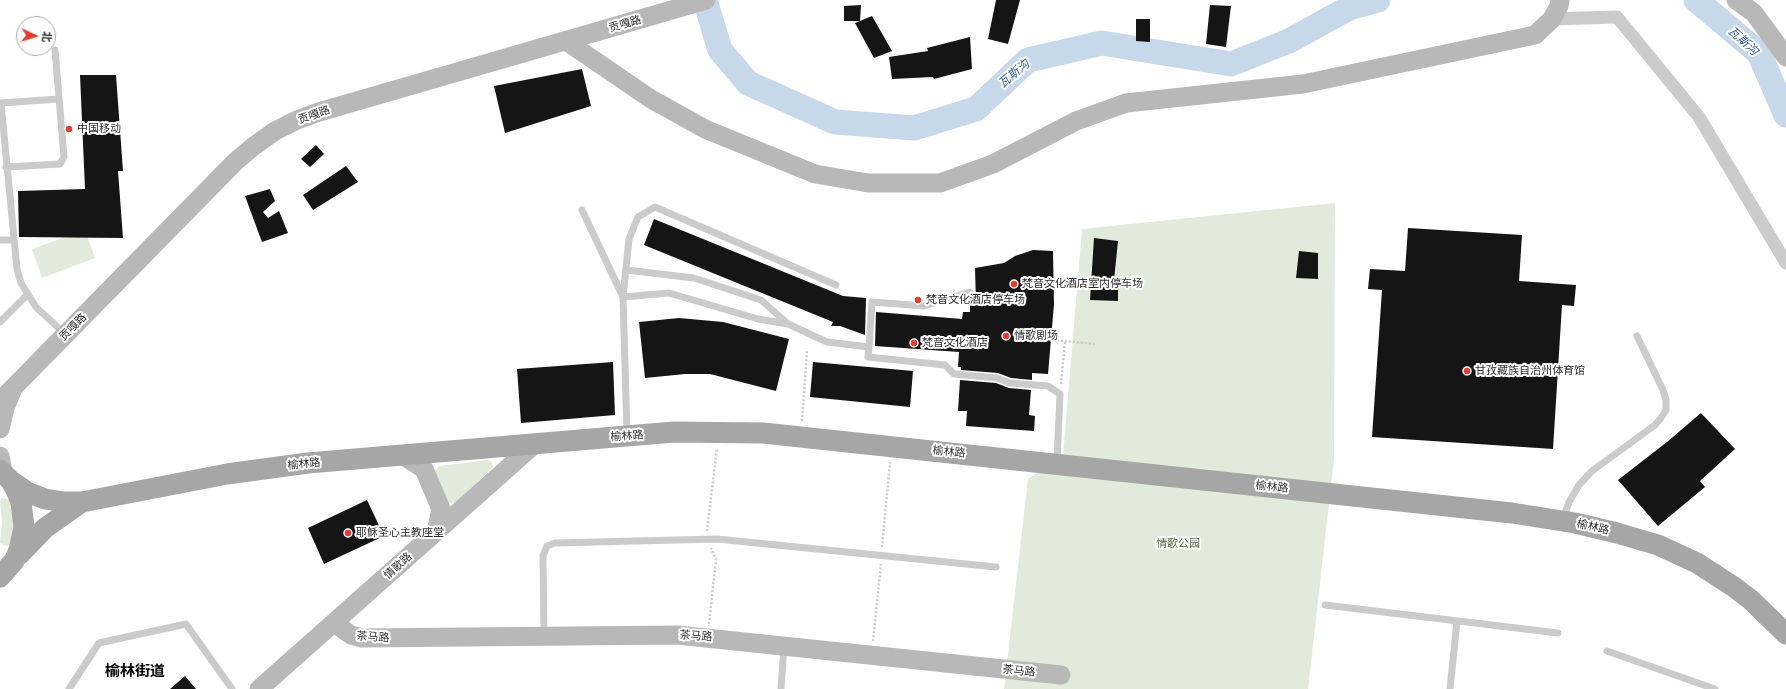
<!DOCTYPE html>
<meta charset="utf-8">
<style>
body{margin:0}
#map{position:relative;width:1786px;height:689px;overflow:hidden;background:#fff;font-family:Mulish,"Noto Sans SC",sans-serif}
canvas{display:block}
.north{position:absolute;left:16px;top:16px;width:40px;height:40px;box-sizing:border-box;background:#fff;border:1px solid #ababab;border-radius:50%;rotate:94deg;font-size:11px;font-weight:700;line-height:16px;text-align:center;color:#2e2e2e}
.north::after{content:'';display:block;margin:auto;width:14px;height:18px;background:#e33d31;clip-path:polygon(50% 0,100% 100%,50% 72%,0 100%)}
</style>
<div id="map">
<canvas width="1786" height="689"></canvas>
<div class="north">北</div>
</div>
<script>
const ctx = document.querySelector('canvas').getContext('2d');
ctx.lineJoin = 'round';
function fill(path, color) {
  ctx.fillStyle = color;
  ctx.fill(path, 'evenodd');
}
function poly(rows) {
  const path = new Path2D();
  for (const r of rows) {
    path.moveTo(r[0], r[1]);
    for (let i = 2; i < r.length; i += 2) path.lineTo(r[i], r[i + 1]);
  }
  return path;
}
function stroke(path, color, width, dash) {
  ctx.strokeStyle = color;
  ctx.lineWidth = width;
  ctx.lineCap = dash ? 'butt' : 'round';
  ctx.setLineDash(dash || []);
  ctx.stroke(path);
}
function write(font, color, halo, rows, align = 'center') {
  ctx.font = font + ' Mulish,"Noto Sans SC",sans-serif';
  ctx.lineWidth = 4;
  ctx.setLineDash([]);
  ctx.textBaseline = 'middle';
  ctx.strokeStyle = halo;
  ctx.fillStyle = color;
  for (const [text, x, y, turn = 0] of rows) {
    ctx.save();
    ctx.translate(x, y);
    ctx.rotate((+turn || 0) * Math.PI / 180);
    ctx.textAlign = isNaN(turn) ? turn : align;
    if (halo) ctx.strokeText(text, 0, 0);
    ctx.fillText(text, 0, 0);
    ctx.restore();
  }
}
fill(poly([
 [1335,203,1334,459,1308,689,1004,689,1028,479,1063,456,1082,229],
 [85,230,95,258,42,278,32,249],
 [487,460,491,461,493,467,457,502,448,503,435,471,439,466],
 [2,498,9,500,14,522,10,545,6,546,0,543,2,523,0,500]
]), '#e2ebdb');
stroke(poly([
 [705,0,720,50,748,83,835,122,914,128,976,109,1028,60,1102,43,1231,64,1289,41,1349,8,1378,0],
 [1696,0,1759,53,1786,115]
]), '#c7d8eb', 25);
fill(poly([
 [996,0,1020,0,1008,44,988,39],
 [861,5,860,21,844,21,844,6],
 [1210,5,1231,6,1226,47,1206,44],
 [872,16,892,51,874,58,855,23],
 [1136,19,1150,19,1150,42,1136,41],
 [970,37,972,69,934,79,933,77,892,79,889,57,928,51,927,48],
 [582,69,591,106,505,133,494,86],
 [80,75,116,75,123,171,118,171,123,238,19,237,18,191,85,189],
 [316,145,324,154,310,167,301,159],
 [346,166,358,182,313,210,303,195],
 [270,189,275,201,263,212,268,218,279,211,288,233,262,242,245,196],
 [654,219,843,296,866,298,865,335,840,326,831,326,833,322,644,245],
 [1408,228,1522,235,1519,281,1576,285,1574,306,1562,305,1553,449,1372,437,1382,290,1368,289,1370,269,1405,271],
 [1094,238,1118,241,1114,280,1118,280,1118,301,1090,300],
 [1033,250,1053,251,1054,304,1048,374,1032,373,1032,380,1011,378,998,373,961,370,961,367,958,367,959,352,875,346,876,312,962,319,963,312,970,312,970,304,976,304,975,268,1004,263,1015,256],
 [1299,251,1318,253,1318,279,1296,278],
 [679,318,723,322,789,339,776,391,710,374,685,374,645,378,639,322],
 [613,362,615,415,521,423,517,369],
 [813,362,913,371,910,407,810,397],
 [960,380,996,383,1009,388,1031,390,1029,415,1035,416,1034,431,966,426,967,411,958,411],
 [1701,413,1735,449,1700,481,1705,487,1658,526,1618,480,1667,442],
 [367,500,384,536,324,564,308,528],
 [185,676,196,689,170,689]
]), '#151515');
stroke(poly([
 [1053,340,1097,344],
 [1061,384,1065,341],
 [802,421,807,351],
 [707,531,717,448],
 [882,547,890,462],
 [709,624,716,560,711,548],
 [873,641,881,564]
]), '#cbcbcb', 2.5, [2, 2]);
stroke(poly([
 [0,103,59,99],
 [1,103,17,269,21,283,36,307,66,335],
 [6,167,60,164,64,157,55,50],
 [582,210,623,297],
 [0,240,13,240],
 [626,270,694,278,761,300,788,324],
 [623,297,629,239,638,217,655,207,836,285],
 [0,322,27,295],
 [869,347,872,302,924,306,970,292],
 [627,434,623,297,669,293,758,319,788,324,827,342,869,347,868,357,945,365,954,374,997,378,1010,383,1048,386,1060,394,1057,462],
 [1563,519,1569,502,1579,485,1592,471,1655,425,1661,418,1666,410,1666,400,1663,390,1637,336],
 [1325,605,1558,633],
 [544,636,543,556,547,546,555,543,717,539,996,567],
 [1607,651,1715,689],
 [69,689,99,643,186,624,232,689],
 [781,689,784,647],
 [1450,689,1457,621]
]), '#cbcbcb', 7);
stroke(poly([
 [1552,19,1617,17,1699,117,1786,263]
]), '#cbcbcb', 13);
stroke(poly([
 [1736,0,1754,13,1786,57],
 [566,41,651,99,705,129,815,174,868,183,940,183,993,164,1076,121,1126,103,1303,84,1535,35,1552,19,1559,6,1560,0],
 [0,401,236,161,254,146,275,131,297,120,319,112,706,0],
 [0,429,5,408,12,391],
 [402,455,424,469,441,509,436,532],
 [0,456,3,472],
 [334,623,351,635,362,638,677,635,1061,675],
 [259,689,536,443]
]), '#b8b8b8', 19);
stroke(poly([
 [0,470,11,481,17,492,21,503,24,527,19,550,14,561,0,577],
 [11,481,27,492,45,499,64,502,82,502,227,474,308,463,674,432,763,433,1512,513,1575,523,1617,533,1658,545,1697,563,1734,587,1751,600,1786,634],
 [19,555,45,528,82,502]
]), '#a6a6a6', 21);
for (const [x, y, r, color] of [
 [69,129,4,"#e33d31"],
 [1014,284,4,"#e33d31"],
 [918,300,4,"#e33d31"],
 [1006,336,4,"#e33d31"],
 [914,343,4,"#e33d31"],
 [1467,371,4,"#e33d31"],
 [348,533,4,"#e33d31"]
]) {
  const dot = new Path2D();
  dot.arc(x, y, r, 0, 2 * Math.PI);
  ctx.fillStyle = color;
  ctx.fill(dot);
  stroke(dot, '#fff', 1.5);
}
write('11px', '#2e2e2e', '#fff', [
 ["贡嘎路",625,24,-16],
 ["贡嘎路",314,115,-19],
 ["贡嘎路",73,327,-45],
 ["榆林路",627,436,-4],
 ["榆林路",949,452,6],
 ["榆林路",304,464,-6],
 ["榆林路",1272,487,6],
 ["榆林路",1593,527,13],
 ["情歌路",398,566,-42],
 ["茶马路",696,636,4],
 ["茶马路",373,637,4],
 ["茶马路",1019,671,6]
]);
write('11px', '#2e2e2e', '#fff', [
 ["中国移动",77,129],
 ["梵音文化酒店室内停车场",1022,284],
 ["梵音文化酒店停车场",926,300],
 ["情歌剧场",1014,336],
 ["梵音文化酒店",922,343],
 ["甘孜藏族自治州体育馆",1475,371],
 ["耶稣圣心主教座堂",356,533]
], 'left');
write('11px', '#4a693c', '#fff', [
 ["情歌公园",1178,544]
]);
write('italic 12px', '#3d648f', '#fff', [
 ["瓦斯沟",1743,41,42],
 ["瓦斯沟",1014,74,-40]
]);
write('bold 15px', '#000', '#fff', [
 ["榆林街道",135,671]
]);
</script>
